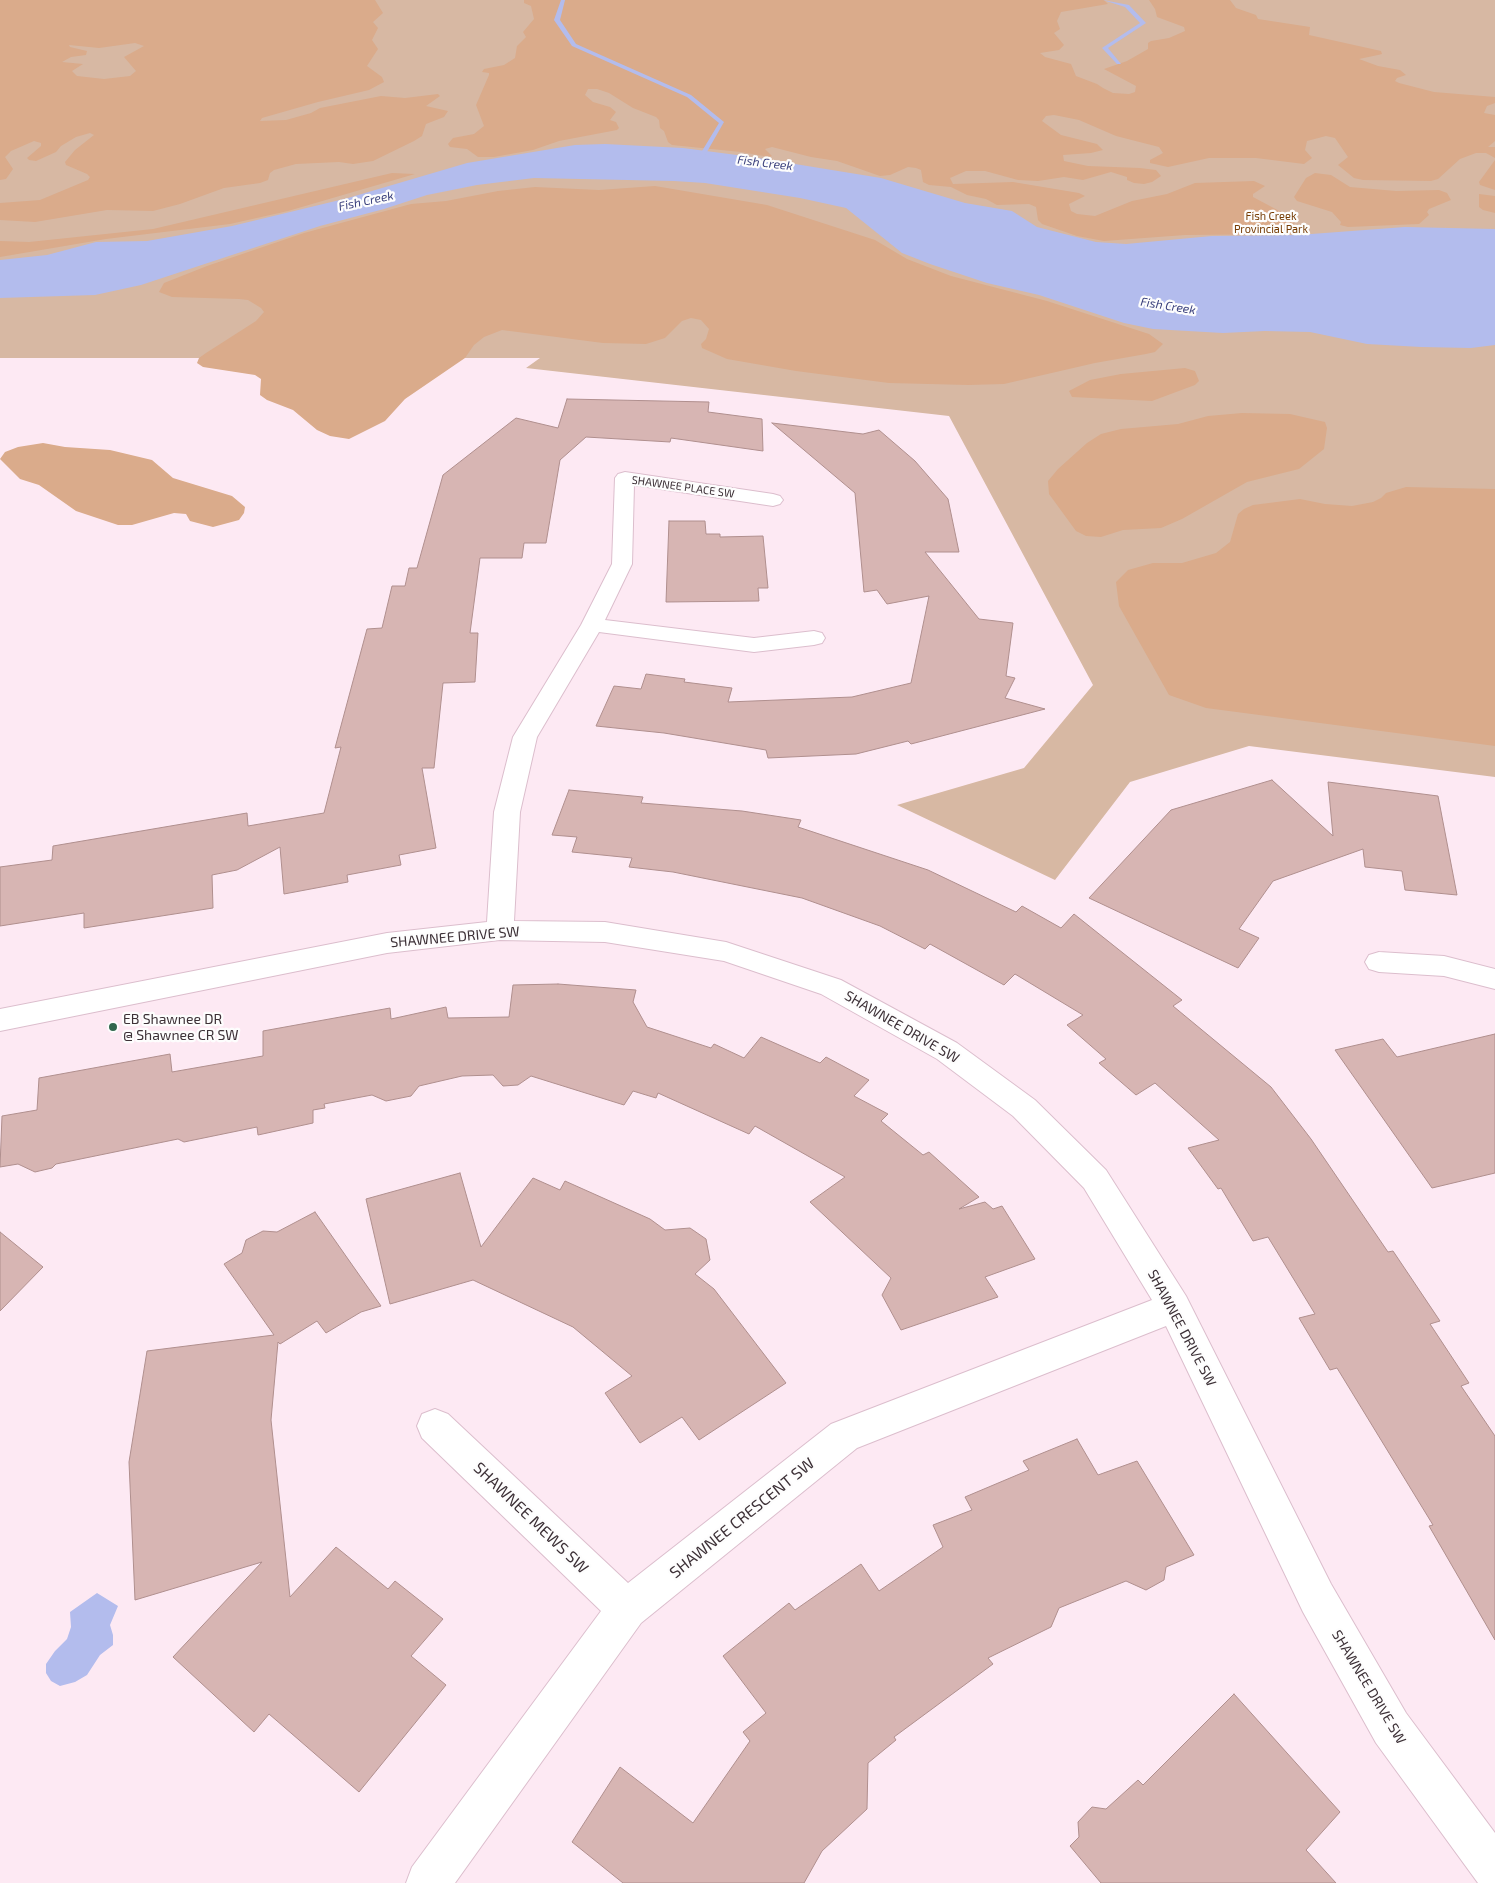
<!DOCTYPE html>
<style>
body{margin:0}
canvas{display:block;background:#fde9f3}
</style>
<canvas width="1495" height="1883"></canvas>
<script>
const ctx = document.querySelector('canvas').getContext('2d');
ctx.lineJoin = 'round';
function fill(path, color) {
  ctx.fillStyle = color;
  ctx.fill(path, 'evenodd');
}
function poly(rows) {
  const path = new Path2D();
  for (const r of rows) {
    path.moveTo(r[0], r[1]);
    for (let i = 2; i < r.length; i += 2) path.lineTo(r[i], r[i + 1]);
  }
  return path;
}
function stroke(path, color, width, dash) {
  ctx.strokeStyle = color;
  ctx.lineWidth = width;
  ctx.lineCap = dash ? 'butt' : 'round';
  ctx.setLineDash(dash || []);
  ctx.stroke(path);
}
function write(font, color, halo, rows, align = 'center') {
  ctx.font = font + ' "Exo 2",sans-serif';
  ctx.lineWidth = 4.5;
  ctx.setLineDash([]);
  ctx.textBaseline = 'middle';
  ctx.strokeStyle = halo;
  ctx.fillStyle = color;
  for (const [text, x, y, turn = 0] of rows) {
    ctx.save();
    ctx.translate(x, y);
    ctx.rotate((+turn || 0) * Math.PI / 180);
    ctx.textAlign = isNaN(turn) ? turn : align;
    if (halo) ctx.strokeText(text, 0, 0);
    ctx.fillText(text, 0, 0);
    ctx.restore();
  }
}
fill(poly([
 [0,0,1495,0,1495,777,1249,746,1130,782,1055,880,897,805,1024,768,1093,685,949,416,526,368,540,358,0,358]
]), '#d7b8a3');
fill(poly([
 [0,0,375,0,383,13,373,22,378,28,372,40,378,49,367,66,382,77,384,82,369,90,318,102,262,118,260,121,286,120,311,113,320,108,381,96,405,98,438,94,440,96,426,106,448,111,444,117,426,124,422,136,414,141,373,161,353,164,339,162,296,164,274,170,270,173,268,180,260,183,224,188,180,204,153,211,107,210,35,222,0,220,0,203,40,200,88,180,90,177,87,174,66,165,65,162,75,150,94,135,90,133,76,137,61,146,56,152,36,161,29,160,27,158,41,146,41,143,34,141,11,151,5,157,13,169,6,179,0,180],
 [135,43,144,46,124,57,136,71,130,76,104,79,77,76,72,71,83,64,62,62,71,57,86,55,87,51,70,47,69,45,99,48],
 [524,0,1104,0,1108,4,1061,12,1057,21,1060,29,1054,33,1064,45,1059,50,1040,53,1045,57,1071,64,1076,76,1097,84,1103,88,1113,93,1129,94,1135,92,1136,86,1104,69,1127,61,1148,49,1148,43,1151,41,1169,38,1185,31,1184,27,1157,17,1155,9,1149,0,1230,0,1236,8,1256,15,1258,19,1310,27,1309,35,1381,51,1382,54,1378,55,1359,59,1378,66,1400,70,1406,75,1397,78,1395,81,1399,83,1434,92,1495,97,1495,103,1487,106,1484,113,1495,115,1495,141,1488,147,1495,147,1495,158,1486,153,1476,153,1460,159,1438,179,1431,181,1363,180,1354,178,1338,165,1348,157,1335,138,1326,136,1307,141,1305,150,1312,158,1304,164,1256,158,1209,158,1168,167,1150,163,1150,160,1163,153,1159,147,1116,136,1079,120,1054,115,1046,116,1042,121,1061,135,1097,144,1103,150,1091,153,1063,155,1064,161,1088,166,1140,168,1156,170,1161,176,1152,182,1144,184,1134,183,1127,180,1127,177,1111,172,1083,180,1064,177,1038,181,1018,180,985,171,966,171,950,178,953,184,1013,182,1079,193,1085,196,1069,204,1071,211,1077,214,1095,216,1132,201,1167,194,1195,183,1254,181,1265,186,1253,194,1253,197,1283,213,1303,232,1295,234,1185,235,1104,241,1077,236,1042,224,1038,220,1036,207,1029,204,997,205,986,199,967,195,951,187,929,185,923,182,921,170,916,168,908,167,890,175,880,176,837,161,811,157,772,147,765,149,772,156,769,157,741,152,672,145,668,142,664,131,660,128,659,120,656,117,633,108,609,93,597,89,588,89,585,95,593,102,610,107,616,112,610,120,616,122,619,128,617,130,559,141,533,150,494,157,478,157,467,149,450,147,448,144,453,138,474,134,484,126,476,105,489,75,489,73,482,72,484,69,504,65,515,58,517,46,526,37,523,32,534,19,531,6,524,3],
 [1495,160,1495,190,1480,185,1479,182],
 [392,173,415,174,288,211,230,224,106,239,0,257,0,241,29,242,153,229],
 [1315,173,1331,175,1350,187,1396,191,1439,190,1447,193,1451,200,1429,209,1427,212,1429,215,1419,224,1348,227,1340,225,1341,222,1332,212,1297,201,1294,197,1306,178],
 [655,186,767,205,875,240,907,259,951,276,1047,301,1149,334,1163,344,1155,352,1146,354,1095,363,1004,384,968,385,889,383,796,371,727,359,702,348,701,344,706,339,709,329,701,320,691,318,682,321,665,338,646,344,603,343,502,330,484,337,474,345,465,358,405,399,385,421,349,439,330,436,317,430,293,410,267,400,260,395,261,379,255,375,203,367,197,363,199,358,206,353,256,321,264,312,261,308,248,300,239,299,172,297,159,292,164,283,207,266,304,233,411,204,446,201,498,191,535,187,599,190],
 [1479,194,1495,196,1495,213,1483,210,1479,207],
 [1185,368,1195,371,1199,381,1195,385,1152,401,1072,397,1069,391,1090,380,1121,374],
 [1242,413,1290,414,1325,422,1327,428,1324,449,1299,469,1247,482,1182,519,1161,528,1123,530,1101,537,1086,536,1076,531,1049,494,1048,481,1058,469,1087,443,1101,434,1121,429,1178,424,1208,416],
 [43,443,65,447,110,450,152,460,173,478,232,496,245,507,244,513,239,520,213,527,190,521,186,514,174,513,132,525,118,525,76,511,39,485,20,479,0,459,5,452,18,447],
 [1406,487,1495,489,1495,746,1206,708,1169,695,1119,606,1116,582,1128,570,1153,563,1182,563,1216,553,1230,542,1238,514,1244,509,1253,505,1300,499,1325,504,1352,506,1373,502,1381,498,1386,493]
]), '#daab8b');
fill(poly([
 [605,144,683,148,752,157,881,178,965,203,1012,211,1037,227,1096,242,1126,244,1212,236,1298,235,1405,227,1495,229,1495,345,1471,348,1421,347,1367,344,1310,332,1265,331,1223,333,1153,329,1124,323,1039,295,987,283,930,264,902,253,846,208,800,198,705,183,674,181,534,178,477,185,427,195,384,209,320,226,141,285,95,295,0,298,0,260,47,255,96,242,147,241,232,226,348,198,467,163,575,145],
 [97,1593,118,1606,110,1625,113,1635,113,1645,100,1655,87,1675,75,1682,60,1686,51,1681,46,1673,46,1664,55,1651,67,1639,71,1627,70,1612]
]), '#b3bced');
fill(poly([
 [561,0,565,0,560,20,576,44,691,95,724,122,704,157,699,156,719,123,687,97,572,46,554,20,561,0],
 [1103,0,1129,5,1146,23,1108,48,1121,64,1117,64,1102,48,1140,23,1125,7,1103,0]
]), '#b3bced');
const building = poly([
 [567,399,709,402,708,412,762,419,763,451,671,438,670,442,586,437,560,460,546,543,524,543,522,558,480,558,470,633,478,633,475,682,443,683,434,768,422,768,436,848,399,855,401,865,347,875,348,882,284,894,280,847,237,870,212,875,213,908,84,928,84,913,0,926,0,867,52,860,53,846,247,813,248,826,324,813,341,747,335,748,367,629,382,628,392,586,405,586,409,568,417,568,443,475,516,418,558,428,567,399],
 [772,423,863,434,879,430,915,461,948,499,959,552,925,552,979,619,1013,623,1006,676,1015,678,1005,698,1045,709,911,744,908,741,856,754,768,758,766,750,664,733,596,726,614,686,641,689,646,674,685,679,684,682,732,688,728,702,852,697,911,683,929,596,887,604,877,590,864,592,855,493,772,423],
 [669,521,705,521,706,534,720,534,720,537,763,536,768,588,758,588,759,601,666,602,669,521],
 [1272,780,1333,836,1328,782,1438,796,1457,895,1405,890,1402,871,1365,867,1363,849,1273,881,1239,929,1259,938,1238,968,1089,898,1171,810,1272,780],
 [569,790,643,797,641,803,742,811,801,820,798,827,928,870,1016,912,1022,906,1061,928,1074,914,1182,1000,1173,1006,1271,1087,1311,1139,1388,1252,1393,1251,1440,1321,1430,1324,1469,1383,1461,1386,1495,1436,1495,1640,1429,1526,1433,1525,1337,1368,1330,1370,1299,1318,1315,1314,1268,1237,1253,1241,1221,1188,1218,1189,1188,1148,1219,1140,1155,1083,1136,1095,1099,1063,1106,1059,1067,1025,1083,1015,1015,974,1004,985,930,944,925,949,880,926,802,898,673,872,629,867,632,858,572,852,577,837,552,835,569,790],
 [558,984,636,990,633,1002,647,1027,711,1048,714,1044,744,1058,761,1037,820,1063,826,1057,869,1080,854,1096,888,1114,881,1121,923,1155,929,1152,979,1197,959,1209,985,1202,993,1209,1002,1206,1035,1259,985,1277,998,1297,901,1330,882,1295,891,1278,810,1202,845,1177,755,1126,749,1134,658,1093,656,1098,633,1091,624,1105,531,1076,518,1085,503,1086,493,1075,462,1076,419,1086,411,1096,386,1101,372,1095,324,1104,325,1108,313,1110,313,1123,258,1135,257,1127,184,1142,178,1139,56,1164,52,1168,35,1172,18,1164,0,1167,2,1116,37,1110,39,1078,170,1054,172,1072,263,1056,263,1031,390,1008,391,1019,446,1007,448,1018,509,1017,513,985,558,984],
 [1495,1034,1495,1173,1432,1188,1335,1050,1383,1039,1397,1057,1495,1034],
 [460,1173,481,1247,533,1178,560,1190,565,1181,650,1219,665,1230,690,1228,706,1239,710,1260,695,1274,714,1289,786,1383,699,1440,682,1417,640,1443,605,1393,632,1376,573,1327,473,1280,390,1304,366,1199,460,1173],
 [315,1212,381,1306,361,1312,326,1333,317,1321,280,1344,278,1342,271,1420,290,1597,336,1547,388,1589,395,1581,443,1619,411,1656,446,1685,359,1792,269,1714,254,1732,173,1657,262,1562,135,1600,129,1462,147,1351,274,1335,224,1264,242,1253,246,1240,263,1231,277,1232,315,1212],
 [0,1232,43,1267,0,1311,0,1232],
 [1077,1439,1098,1475,1137,1461,1194,1555,1166,1567,1164,1580,1146,1590,1126,1581,1059,1608,1051,1627,988,1658,993,1664,894,1737,896,1740,868,1763,867,1809,822,1851,804,1883,623,1883,572,1842,620,1767,693,1823,750,1741,743,1732,766,1713,723,1656,789,1603,795,1610,861,1564,879,1591,943,1547,933,1525,972,1510,965,1497,1029,1470,1023,1461,1077,1439],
 [1234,1694,1340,1812,1306,1850,1336,1883,1101,1883,1070,1846,1079,1837,1078,1822,1092,1807,1106,1809,1138,1780,1143,1785,1234,1694]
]);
fill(building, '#d7b5b3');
stroke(building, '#b08f8e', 1);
const minor = poly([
 [625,472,773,494,780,496,783,500,780,504,773,506,634,485,632,564,605,620,754,638,814,631,822,633,825,638,822,643,814,645,754,652,599,632,537,737,520,812,514,921,605,922,726,942,841,980,957,1043,1035,1100,1106,1170,1186,1296,1331,1584,1406,1713,1495,1833,1495,1883,1478,1883,1376,1743,1303,1612,1166,1326,857,1448,641,1623,455,1883,406,1883,412,1867,601,1611,422,1438,417,1426,422,1414,435,1409,448,1414,628,1583,831,1424,1152,1300,1084,1188,1013,1116,937,1059,821,994,724,961,605,942,500,940,387,953,0,1031,0,1009,387,933,487,922,494,812,513,737,581,625,612,564,615,478,618,474,625,472],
 [1379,952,1444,956,1495,969,1495,989,1444,976,1379,972,1369,969,1365,962,1369,955,1379,952]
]);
stroke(minor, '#dcbecd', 2);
fill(minor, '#fff');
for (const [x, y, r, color] of [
 [113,1027,5,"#31674d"]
]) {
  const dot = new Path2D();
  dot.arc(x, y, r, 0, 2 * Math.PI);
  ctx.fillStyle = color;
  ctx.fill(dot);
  stroke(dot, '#fdfdfd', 2);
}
write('11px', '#753b03', '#fdfdfd', [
 ["Fish Creek",1271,216],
 ["Provincial Park",1271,229]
]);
write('11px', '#3d3137', '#fdfdfd', [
 ["SHAWNEE PLACE SW",683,487,8]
]);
write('italic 12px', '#3b417d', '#fdfdfd', [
 ["Fish Creek",765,163,7],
 ["Fish Creek",366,201,-12],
 ["Fish Creek",1168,306,9]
]);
write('14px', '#3d3137', '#fdfdfd', [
 ["SHAWNEE DRIVE SW",455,937,-5],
 ["SHAWNEE DRIVE SW",902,1027,30],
 ["SHAWNEE DRIVE SW",1182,1328,62],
 ["SHAWNEE DRIVE SW",1369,1687,59]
]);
write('14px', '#3d3137', '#fdfdfd', [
 ["EB Shawnee DR",123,1019],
 ["@ Shawnee CR SW",123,1035]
], 'left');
write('16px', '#3d3137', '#fdfdfd', [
 ["SHAWNEE MEWS SW",531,1518,44],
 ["SHAWNEE CRESCENT SW",742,1518,-39]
]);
</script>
